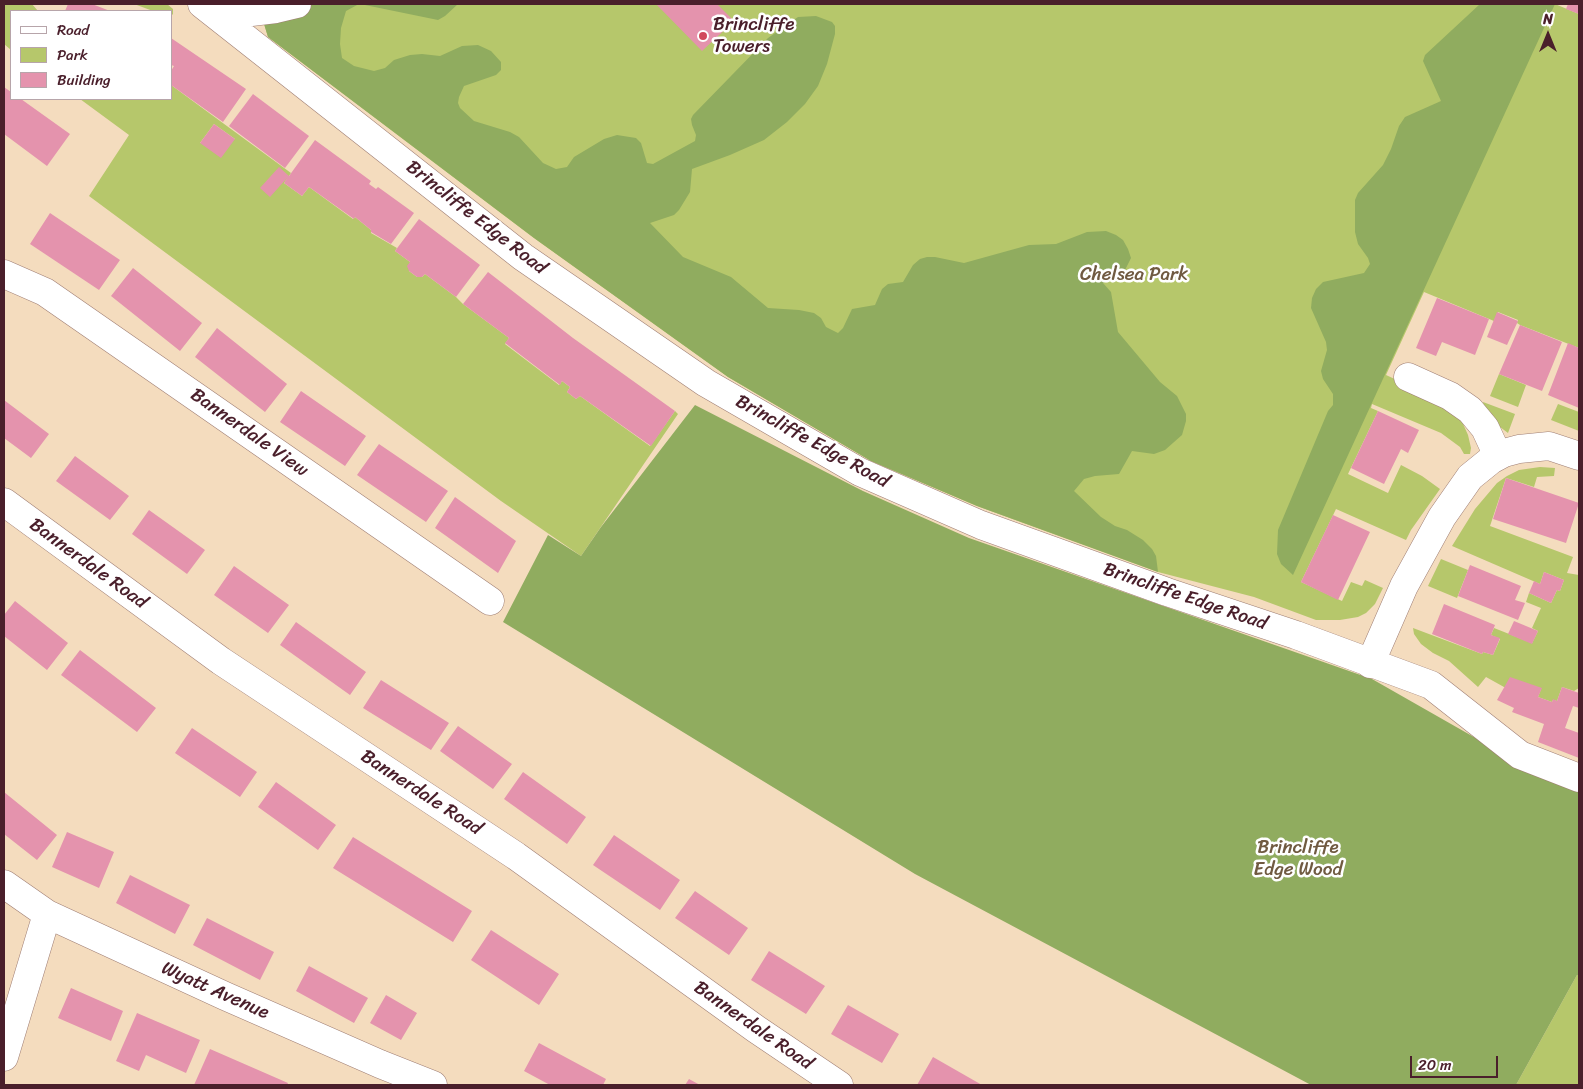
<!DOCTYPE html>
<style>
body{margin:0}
#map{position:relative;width:1583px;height:1089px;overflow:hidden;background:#f4dcbe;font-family:Sriracha,sans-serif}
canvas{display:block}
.frame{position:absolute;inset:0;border:5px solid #4a1f2b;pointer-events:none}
.legend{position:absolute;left:10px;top:10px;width:162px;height:90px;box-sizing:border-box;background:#fff;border:1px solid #b7a5aa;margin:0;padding:6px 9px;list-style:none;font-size:15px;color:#4a1f2b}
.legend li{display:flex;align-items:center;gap:10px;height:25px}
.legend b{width:25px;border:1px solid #b7a5aa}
.north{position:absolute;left:1523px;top:10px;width:50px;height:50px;-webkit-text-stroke:4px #fff;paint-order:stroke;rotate:0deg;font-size:14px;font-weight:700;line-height:20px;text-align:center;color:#4a1f2b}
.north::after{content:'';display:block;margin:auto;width:18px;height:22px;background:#4a1f2b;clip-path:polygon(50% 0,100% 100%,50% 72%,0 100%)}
.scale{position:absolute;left:1410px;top:1056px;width:88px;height:22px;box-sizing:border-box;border:2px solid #4a1f2b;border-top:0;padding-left:6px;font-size:15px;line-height:18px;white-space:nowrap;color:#4a1f2b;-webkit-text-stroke:4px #fff;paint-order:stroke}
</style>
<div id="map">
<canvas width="1583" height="1089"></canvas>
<div class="frame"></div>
<ul class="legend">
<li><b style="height:6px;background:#fff"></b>Road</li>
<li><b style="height:14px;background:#b6c76b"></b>Park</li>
<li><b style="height:14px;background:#e493ad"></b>Building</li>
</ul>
<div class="north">N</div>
<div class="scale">20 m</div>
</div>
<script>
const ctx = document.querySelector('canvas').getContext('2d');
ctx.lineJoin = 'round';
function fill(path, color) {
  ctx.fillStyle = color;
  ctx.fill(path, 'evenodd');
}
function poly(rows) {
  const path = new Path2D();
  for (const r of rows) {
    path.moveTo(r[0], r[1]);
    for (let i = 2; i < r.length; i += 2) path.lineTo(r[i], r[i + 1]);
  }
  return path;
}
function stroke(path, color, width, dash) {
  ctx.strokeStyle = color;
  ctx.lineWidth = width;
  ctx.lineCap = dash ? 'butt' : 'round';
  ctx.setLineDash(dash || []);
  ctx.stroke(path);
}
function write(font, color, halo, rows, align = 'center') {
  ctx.font = font + ' Sriracha,sans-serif';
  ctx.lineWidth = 5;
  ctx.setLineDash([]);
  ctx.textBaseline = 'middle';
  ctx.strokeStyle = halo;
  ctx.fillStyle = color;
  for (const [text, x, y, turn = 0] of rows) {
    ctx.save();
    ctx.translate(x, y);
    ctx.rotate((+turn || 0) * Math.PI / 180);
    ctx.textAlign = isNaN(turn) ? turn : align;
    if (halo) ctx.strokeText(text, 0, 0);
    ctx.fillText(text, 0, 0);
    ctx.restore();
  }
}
fill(poly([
 [4,4,32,4,38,11,11,11,11,50,4,44],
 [134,4,167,4,173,9,173,14,171,16,171,11,153,11],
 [258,4,1555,4,1579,14,1579,348,1520,325,1517,323,1518,320,1498,312,1494,321,1424,292,1386,375,1449,404,1460,417,1468,435,1471,448,1470,454,1464,454,1460,447,1441,433,1372,404,1371,408,1378,411,1348,474,1388,493,1401,465,1422,476,1440,489,1411,530,1406,540,1336,509,1301,582,1342,601,1351,582,1362,586,1365,580,1383,588,1375,604,1366,613,1358,617,1340,620,1316,620,1254,597,1158,572,977,506,871,461,728,377,534,238,268,37],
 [171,85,291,173,284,183,302,196,309,187,353,219,355,217,371,230,371,233,397,248,395,251,410,262,409,271,417,277,422,277,425,274,456,297,463,304,509,338,505,344,559,385,562,381,570,387,567,392,576,399,580,396,650,446,675,411,678,414,581,556,501,501,89,196,129,135,80,99,171,99],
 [214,124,235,139,200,143],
 [1499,374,1526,385,1518,407,1490,396],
 [1483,402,1515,414,1508,433,1500,427,1484,407],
 [1558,404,1579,412,1579,431,1551,420],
 [1540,467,1555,468,1554,476,1537,477,1534,487,1506,478,1490,526,1573,557,1567,573,1579,575,1579,688,1574,691,1562,687,1557,701,1553,700,1552,702,1538,697,1541,689,1504,687,1486,677,1478,687,1449,661,1433,653,1421,644,1414,634,1413,628,1482,654,1483,652,1493,655,1500,639,1491,635,1494,628,1532,643,1538,631,1532,628,1541,608,1526,602,1529,593,1551,603,1557,590,1560,591,1564,580,1544,572,1540,584,1452,546,1475,509,1497,483,1507,476,1519,470],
 [1441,559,1468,570,1457,598,1428,586],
 [1577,975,1579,975,1579,1085,1516,1085]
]), '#b6c76b');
fill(poly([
 [258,4,359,4,346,11,341,28,340,44,342,58,354,66,374,71,385,68,394,60,410,55,422,54,440,56,462,46,478,45,491,51,501,62,501,70,496,75,464,86,459,97,458,103,460,108,474,121,510,132,519,137,543,163,556,169,567,167,574,157,604,139,617,135,636,138,641,143,647,163,653,164,695,141,696,135,692,125,691,119,693,115,768,38,798,17,816,16,832,22,835,26,835,34,827,64,818,86,805,104,787,122,764,140,730,155,692,169,690,192,679,210,674,215,650,223,683,257,731,277,768,308,799,310,814,313,821,318,826,327,838,333,843,328,852,309,875,305,882,289,888,284,903,282,913,265,920,259,927,257,935,257,964,263,1029,245,1056,244,1087,232,1106,231,1116,235,1123,240,1128,249,1131,258,1124,272,1103,283,1111,292,1118,332,1160,382,1177,396,1186,414,1186,421,1182,435,1165,450,1154,454,1132,451,1119,474,1095,476,1084,479,1074,491,1101,517,1115,526,1127,530,1143,540,1152,549,1156,556,1158,572,977,506,871,461,728,377,534,238,268,37],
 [360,4,458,4,445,16,438,20],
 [1480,4,1555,4,1293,575,1281,564,1277,554,1278,530,1328,411,1333,405,1333,394,1323,379,1321,371,1327,350,1326,342,1311,308,1312,298,1316,289,1323,282,1364,273,1370,264,1368,258,1358,244,1355,232,1355,200,1358,193,1383,165,1391,149,1399,126,1405,117,1441,101,1423,61,1425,55],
 [695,405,863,491,969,538,1372,679,1523,765,1579,788,1579,975,1577,975,1516,1085,1311,1085,915,874,503,622,548,535,581,556,601,527]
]), '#90ac5f');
fill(poly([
 [68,4,92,4,110,11,65,11],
 [656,4,717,4,734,21,702,51],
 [1568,4,1579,4,1579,14,1566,9],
 [171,38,246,89,223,122,171,85,171,71,174,66,171,65],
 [4,87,11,92,11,99,21,99,70,134,47,166,4,134],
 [253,94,309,136,285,168,229,126],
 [214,124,235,139,221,158,200,143],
 [315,140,371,181,369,184,376,189,378,187,414,213,391,244,371,232,371,230,355,217,354,219,309,187,302,196,284,183,287,178,270,197,260,188,279,167,289,176],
 [50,213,120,260,99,290,30,244],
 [419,219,480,265,456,297,425,274,422,277,417,277,409,271,407,266,410,262,395,251],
 [133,268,202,323,180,351,111,296],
 [488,272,573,338,675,411,651,446,580,396,576,399,567,392,570,387,562,381,560,385,505,343,509,338,463,304],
 [1437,298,1489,319,1475,355,1442,342,1436,356,1416,348],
 [1497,312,1518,321,1507,345,1487,337],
 [1520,325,1562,342,1542,391,1499,374],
 [217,328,287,384,265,412,195,357],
 [1568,343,1579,348,1579,408,1548,395],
 [301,391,366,436,345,466,280,422],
 [4,400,49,434,31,458,4,438],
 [1378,411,1419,430,1408,453,1401,449,1384,484,1351,468],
 [379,444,448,491,426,522,357,475],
 [75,456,129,496,110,520,56,481],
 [1506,478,1579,503,1566,543,1493,519],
 [455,497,516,541,498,573,435,528],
 [149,510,205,550,187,574,132,534],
 [1333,515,1370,532,1338,600,1301,582],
 [1470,565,1521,586,1515,600,1525,603,1518,620,1458,596],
 [234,566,289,605,268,633,214,595],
 [1544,572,1564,580,1560,591,1557,590,1551,603,1529,593,1534,581,1540,584],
 [15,601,68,643,47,670,4,636,4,615],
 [1444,604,1495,625,1491,635,1500,638,1493,655,1483,652,1482,654,1432,634],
 [1514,621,1538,631,1532,644,1508,634],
 [296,622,366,672,350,695,280,645],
 [80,650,156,708,137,732,61,675],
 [1510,677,1542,688,1538,697,1552,702,1553,699,1557,701,1562,687,1579,693,1579,708,1573,706,1565,728,1579,733,1579,758,1538,742,1544,724,1512,712,1514,708,1497,700],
 [381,680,449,723,431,750,363,708],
 [458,726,512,764,493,789,440,751],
 [192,728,257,772,240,797,175,753],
 [523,772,586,817,567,844,504,799],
 [276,782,336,825,318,850,258,807],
 [4,792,57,835,37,860,4,834],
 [67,832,114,852,99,888,52,867],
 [614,835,680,880,660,910,593,865],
 [353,837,472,911,453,942,333,868],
 [130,875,190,905,175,934,116,903],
 [695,891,748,928,729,955,675,918],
 [207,918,274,952,260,980,193,945],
 [491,930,559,974,539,1005,471,960],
 [769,951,825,986,806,1014,751,980],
 [309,966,368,998,354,1023,296,991],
 [71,988,123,1011,111,1041,58,1018],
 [386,995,417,1013,401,1040,370,1023],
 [848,1005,899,1034,882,1063,831,1034],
 [137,1013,200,1040,186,1073,146,1055,139,1071,116,1061],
 [539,1043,606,1079,603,1085,550,1085,524,1071],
 [210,1049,288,1083,287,1085,194,1085],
 [933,1057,982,1085,917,1085],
 [689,1079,700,1085,685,1085]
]), '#e493ad');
const minor = poly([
 [202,4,523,257,706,383,860,472,981,525,1167,592,1296,635,1431,685,1520,755,1579,778],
 [218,16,276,9,297,4],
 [4,274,45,292,490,601],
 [1408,377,1450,396,1470,410,1485,428,1498,456],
 [4,502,221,661,516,856,756,1029,839,1085],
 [1370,664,1404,586,1442,517,1470,477,1491,460,1504,453,1519,449,1549,446,1579,456],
 [4,884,47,914,225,996,380,1064,433,1085],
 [4,1057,47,914]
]);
stroke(minor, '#9f7e74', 29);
stroke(minor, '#fff', 28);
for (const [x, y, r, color] of [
 [703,36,5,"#d1495b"]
]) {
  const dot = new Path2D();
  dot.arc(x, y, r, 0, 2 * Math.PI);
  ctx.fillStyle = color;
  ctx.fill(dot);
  stroke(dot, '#fff', 2);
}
write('19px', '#4a1f2b', '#fff', [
 ["Brincliffe",713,25],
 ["Towers",713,47]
], 'left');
write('19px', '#4a1f2b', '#fff', [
 ["Brincliffe Edge Road",476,218,38],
 ["Bannerdale View",249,433,35],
 ["Brincliffe Edge Road",812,442,29],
 ["Bannerdale Road",88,564,36],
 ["Brincliffe Edge Road",1185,597,19],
 ["Bannerdale Road",421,793,33],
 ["Wyatt Avenue",215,991,24],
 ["Bannerdale Road",753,1026,35]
]);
write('19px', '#705a41', '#fff', [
 ["Chelsea Park",1134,275],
 ["Brincliffe",1298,848],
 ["Edge Wood",1298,870]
]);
</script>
